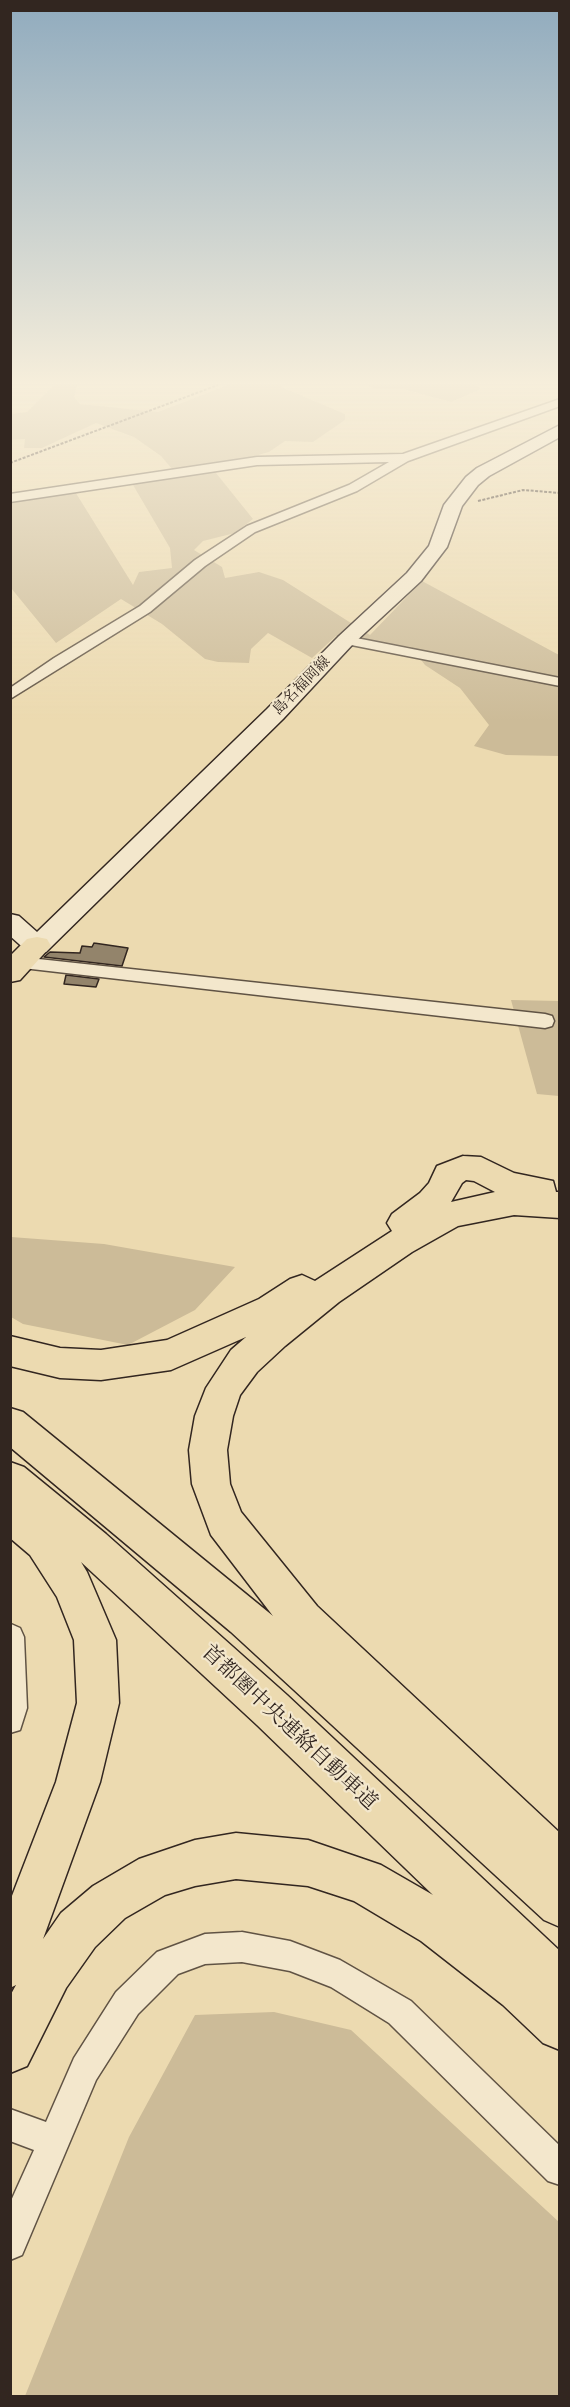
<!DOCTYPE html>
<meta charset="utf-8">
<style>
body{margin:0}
#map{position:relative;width:570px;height:2407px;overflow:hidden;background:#ecdab0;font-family:"IM FELL French Canon",serif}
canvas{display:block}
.frame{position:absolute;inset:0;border:12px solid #322620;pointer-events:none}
</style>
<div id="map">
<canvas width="570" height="2407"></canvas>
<div class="frame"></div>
</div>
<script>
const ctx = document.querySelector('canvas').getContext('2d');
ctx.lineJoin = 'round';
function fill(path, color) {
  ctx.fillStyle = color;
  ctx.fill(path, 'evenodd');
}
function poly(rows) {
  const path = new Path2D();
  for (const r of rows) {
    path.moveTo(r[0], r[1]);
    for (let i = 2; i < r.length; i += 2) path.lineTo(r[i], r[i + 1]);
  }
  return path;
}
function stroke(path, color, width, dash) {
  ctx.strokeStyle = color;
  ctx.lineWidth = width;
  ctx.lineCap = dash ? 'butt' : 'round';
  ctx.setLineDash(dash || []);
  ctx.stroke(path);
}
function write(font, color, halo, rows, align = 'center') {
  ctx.font = font + ' "IM FELL French Canon","Noto Serif JP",serif';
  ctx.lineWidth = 4.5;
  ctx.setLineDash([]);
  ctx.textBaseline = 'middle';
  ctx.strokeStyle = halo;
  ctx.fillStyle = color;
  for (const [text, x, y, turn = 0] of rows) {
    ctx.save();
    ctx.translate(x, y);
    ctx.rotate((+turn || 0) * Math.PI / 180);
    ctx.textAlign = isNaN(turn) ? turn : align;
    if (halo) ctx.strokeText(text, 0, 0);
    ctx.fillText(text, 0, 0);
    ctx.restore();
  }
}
fill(poly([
 [54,385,77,385,74,397,80,404,158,412,228,385,282,385,281,387,345,414,345,420,313,442,285,441,269,452,212,468,253,519,235,533,203,541,194,550,222,567,225,578,259,572,283,580,370,635,422,581,559,655,559,756,506,755,474,746,489,725,460,688,425,665,411,647,336,636,312,658,268,633,251,649,249,663,218,662,205,659,162,624,121,599,56,643,11,588,11,501,74,490,133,585,139,572,172,568,170,548,133,485,173,470,161,456,134,437,96,423,42,448,24,448,25,439,11,440,10,414,27,412],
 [367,385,476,385,481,389,451,402,403,389,375,389],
 [511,1000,559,1001,559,1096,537,1094],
 [11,1237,104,1244,235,1267,195,1310,128,1345,23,1324,11,1317],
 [274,2012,351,2030,559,2222,559,2396,25,2396,129,2137,195,2015]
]), '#ccbb98');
const building = poly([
 [94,943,128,948,122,966,44,957,50,952,80,953,82,946,92,947,94,943],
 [66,975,99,979,96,987,64,984,66,975]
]);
fill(building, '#93846b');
stroke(building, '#322620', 1.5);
const street = poly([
 [560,399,560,406,408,461,357,491,255,532,205,566,150,612,10,699,10,688,54,658,140,606,195,560,247,526,349,485,389,462,257,465,10,502,10,494,257,457,403,454,560,399],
 [346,636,560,678,560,686,341,643,339,640,346,636],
 [20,957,545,1014,552,1016,554,1021,552,1026,545,1028,14,967,11,963,14,959,20,957],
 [11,1624,20,1628,24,1637,27,1708,20,1730,10,1733,11,1624],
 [242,1932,290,1941,340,1960,411,2001,560,2146,560,2185,548,2181,389,2023,331,1987,290,1971,242,1962,205,1964,178,1974,138,2014,96,2080,22,2255,10,2260,10,2203,34,2150,10,2141,10,2109,46,2122,74,2058,116,1992,157,1952,205,1934,242,1932]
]);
const secondary = poly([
 [560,425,560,437,489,476,478,485,462,506,447,547,421,581,353,644,283,719,46,952,37,954,28,952,10,936,10,914,19,916,37,932,267,709,339,636,407,573,429,546,444,505,466,477,477,468,560,425]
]);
const primary = poly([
 [37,937,47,939,51,946,20,980,10,982,10,956,27,939,37,937]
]);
const highway = poly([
 [463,1156,481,1157,514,1173,553,1181,556,1192,560,1192,560,1218,514,1215,458,1226,412,1252,339,1302,285,1346,257,1372,240,1395,233,1416,227,1450,230,1484,241,1512,317,1606,560,1833,560,1927,544,1920,231,1632,10,1447,10,1408,23,1412,273,1616,211,1535,192,1484,189,1450,195,1416,206,1388,231,1350,246,1337,171,1370,101,1380,60,1378,10,1366,10,1336,60,1348,101,1350,167,1340,259,1299,290,1279,302,1275,315,1281,392,1231,387,1223,392,1214,420,1193,429,1183,437,1166,463,1156],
 [466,1180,474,1181,495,1192,451,1202,462,1183,466,1180],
 [10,1462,24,1467,106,1534,287,1695,560,1951,560,2050,543,2043,503,2005,421,1941,354,1901,308,1886,236,1879,195,1886,165,1895,125,1918,95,1947,66,1988,27,2066,10,2073,10,1996,16,1985,10,1988,10,1901,56,1782,77,1703,74,1640,57,1597,30,1555,10,1538,10,1462],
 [81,1562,257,1725,433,1895,381,1865,308,1840,236,1833,195,1840,139,1859,93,1886,61,1913,43,1939,100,1782,119,1703,116,1640,87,1572,81,1562]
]);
stroke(street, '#605344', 3);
stroke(secondary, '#322620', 3);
stroke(primary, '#322620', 3);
stroke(highway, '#322620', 3);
stroke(poly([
 [10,463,218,385],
 [478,501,523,490,560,493]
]), '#322620', 2, [3, 1.5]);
fill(street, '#f3e7cc');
fill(secondary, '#f3e7cc');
fill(primary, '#ecdab0');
fill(highway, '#ecdab0');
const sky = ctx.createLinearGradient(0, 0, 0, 722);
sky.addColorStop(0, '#90abbe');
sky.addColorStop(0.53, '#f6eedb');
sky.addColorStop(1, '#f6eedb00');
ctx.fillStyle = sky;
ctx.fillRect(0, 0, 570, 722);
write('15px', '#322620', '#f3e7cc', [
 ["島名福岡線",302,686,-46]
]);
write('21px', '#322620', '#f3e7cc', [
 ["首都圏中央連絡自動車道",289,1728,43]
]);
</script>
